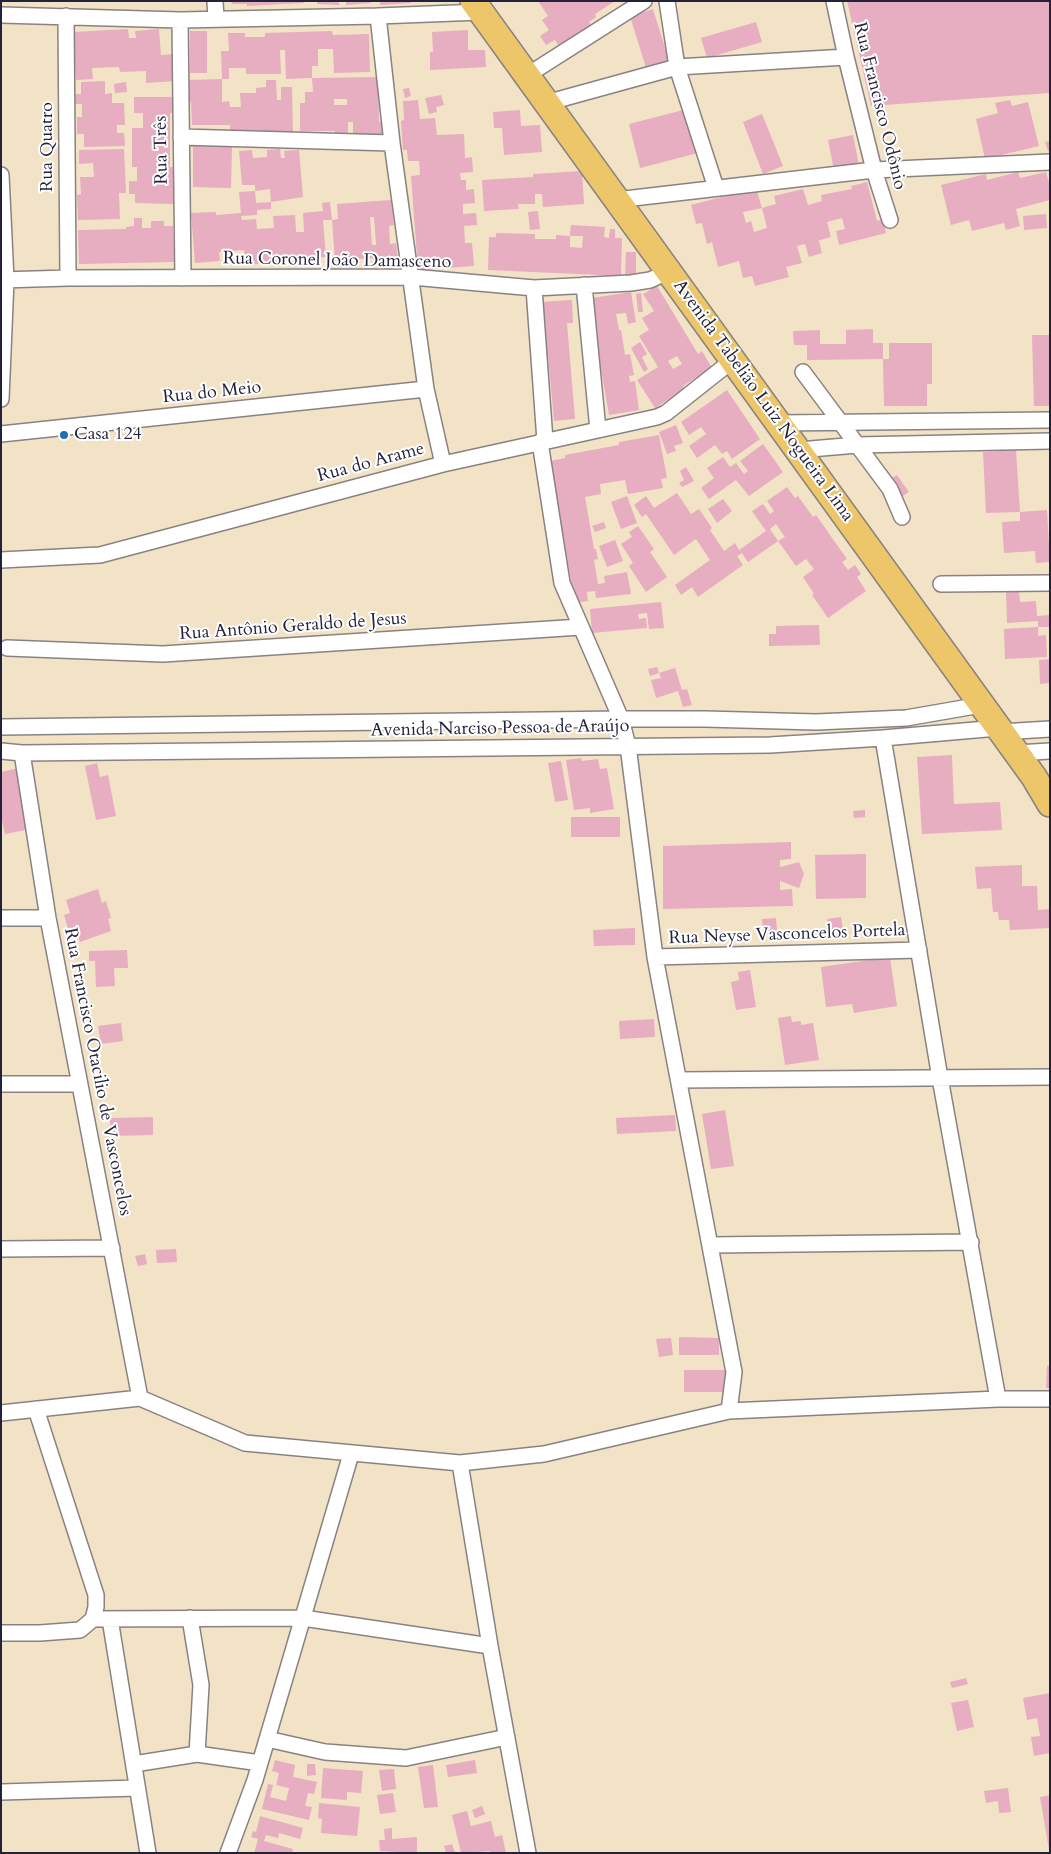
<!DOCTYPE html>
<meta charset="utf-8">
<style>
body{margin:0}
#map{position:relative;width:1051px;height:1854px;overflow:hidden;background:#f2e3c7;font-family:Cardo,serif}
canvas{display:block}
.frame{position:absolute;inset:0;border:2px solid #22223b;pointer-events:none}
</style>
<div id="map">
<canvas width="1051" height="1854"></canvas>
<div class="frame"></div>
</div>
<script>
const ctx = document.querySelector('canvas').getContext('2d');
ctx.lineJoin = 'round';
function fill(path, color) {
  ctx.fillStyle = color;
  ctx.fill(path, 'evenodd');
}
function poly(rows) {
  const path = new Path2D();
  for (const r of rows) {
    path.moveTo(r[0], r[1]);
    for (let i = 2; i < r.length; i += 2) path.lineTo(r[i], r[i + 1]);
  }
  return path;
}
function stroke(path, color, width, dash) {
  ctx.strokeStyle = color;
  ctx.lineWidth = width;
  ctx.lineCap = dash ? 'butt' : 'round';
  ctx.setLineDash(dash || []);
  ctx.stroke(path);
}
function write(font, color, halo, rows, align = 'center') {
  ctx.font = font + ' Cardo,serif';
  ctx.lineWidth = 4;
  ctx.setLineDash([]);
  ctx.textBaseline = 'middle';
  ctx.strokeStyle = halo;
  ctx.fillStyle = color;
  for (const [text, x, y, turn = 0] of rows) {
    ctx.save();
    ctx.translate(x, y);
    ctx.rotate((+turn || 0) * Math.PI / 180);
    ctx.textAlign = isNaN(turn) ? turn : align;
    if (halo) ctx.strokeText(text, 0, 0);
    ctx.fillText(text, 0, 0);
    ctx.restore();
  }
}
fill(poly([
 [231,1,304,1,304,3,247,6,247,4,232,4],
 [317,1,339,1,339,5,317,4],
 [346,1,371,1,371,3,346,5],
 [380,1,411,1,411,3,380,5],
 [538,1,615,1,595,14,596,17,589,22,594,29,561,50,555,40,546,45,540,36,549,30,542,20,548,16],
 [847,1,1050,1,1050,93,871,106],
 [653,9,670,64,647,71,630,16],
 [756,22,762,42,707,58,701,38],
 [128,29,129,38,136,38,135,31,159,29,161,55,174,54,176,81,146,83,146,71,120,72,119,67,92,68,93,79,76,80,73,32],
 [468,30,468,50,485,50,486,67,430,70,430,52,433,52,432,32],
 [190,31,207,31,207,73,190,73],
 [332,31,333,35,369,34,370,72,334,73,333,49,318,49,318,66,312,66,312,78,286,79,285,50,280,50,281,74,246,74,246,68,229,68,229,79,222,79,221,51,229,51,228,33,245,33,245,37,265,37,265,33],
 [378,77,379,122,383,121,383,135,353,136,353,122,348,122,348,136,335,136,335,131,300,131,300,103,305,103,305,92,313,92,312,78],
 [334,99,347,99,347,105,334,105],
 [222,79,222,102,229,101,230,107,241,107,240,93,256,93,256,88,266,87,266,80,276,80,277,100,281,100,281,87,292,87,293,132,230,133,230,125,192,125,191,102,187,102,186,80],
 [105,81,105,94,112,93,112,103,124,103,125,125,117,125,117,133,124,133,125,146,84,147,84,134,77,134,77,117,82,117,82,104,75,104,75,94,81,94,81,82],
 [126,82,127,92,115,93,114,84],
 [409,88,411,96,405,98,403,89],
 [441,95,444,105,436,107,437,112,429,114,425,98],
 [134,97,174,97,174,113,170,113,170,167,177,167,177,204,135,203,135,194,129,194,129,181,137,181,137,167,132,167,132,128,143,128,143,113,134,113],
 [418,100,420,119,435,118,437,135,464,134,465,158,472,157,473,172,460,173,461,180,466,180,466,190,474,189,475,203,463,204,463,214,476,213,477,225,464,226,465,243,472,243,474,266,418,270,411,176,420,175,419,161,408,161,407,150,403,150,401,121,404,120,403,101],
 [1010,100,1012,106,1028,102,1039,146,985,159,976,119,998,113,995,103],
 [687,109,698,153,640,168,629,124],
 [520,110,521,126,540,125,542,152,504,155,502,128,494,128,493,112],
 [762,114,783,166,763,174,743,122],
 [853,135,859,165,834,170,828,140],
 [1050,141,1050,150,1048,151,1045,142],
 [193,144,232,145,231,188,193,187],
 [124,149,126,193,119,193,120,219,78,220,77,195,81,194,80,177,94,177,93,163,79,164,79,150],
 [280,149,281,158,285,158,284,151,299,150,303,197,271,202,270,189,255,191,255,185,242,185,239,151,252,150,253,158,267,157,267,150],
 [582,171,584,204,543,207,542,194,535,194,535,204,518,204,519,209,484,211,482,180,533,177,533,174],
 [1018,172,1020,178,1046,172,1050,186,1050,200,1016,209,1020,226,1006,230,1004,223,972,231,969,220,951,225,941,185,986,174,987,180],
 [867,182,877,221,883,219,886,233,839,245,836,231,845,229,842,218,827,222,831,237,817,241,819,241,822,253,809,257,805,244,797,246,802,263,786,267,789,277,755,286,752,276,743,278,739,261,718,267,712,242,707,244,702,223,696,224,691,205,756,188,762,208,743,212,746,223,751,221,754,232,767,228,762,208,776,204,774,196,803,189,808,205,822,201,821,195,852,189,851,186],
 [255,191,256,203,271,202,271,209,257,210,257,215,241,216,242,220,256,219,257,229,274,228,273,216,295,215,296,232,304,232,303,213,323,211,322,203,330,202,332,220,323,220,326,257,276,259,277,262,245,265,244,250,219,252,220,261,195,263,191,213,216,212,216,215,241,213,239,192],
 [391,200,394,225,389,226,390,244,396,243,398,260,373,262,373,258,335,261,332,220,338,219,337,204],
 [370,217,374,217,376,245,372,245],
 [538,211,540,229,530,230,528,212],
 [1046,214,1047,228,1024,230,1023,216],
 [134,218,142,218,142,228,151,228,151,221,164,221,164,226,173,226,174,262,79,264,78,230,126,229,126,227,134,226],
 [571,225,605,227,604,237,609,238,610,229,615,229,615,238,622,238,621,276,488,270,489,237,496,237,496,233,535,234,535,239,556,239,556,235,570,236,570,247,582,248,583,236,570,236],
 [626,252,636,252,636,276,625,275],
 [657,286,698,354,702,351,712,368,683,386,685,389,655,408,637,380,658,367,639,336,649,330,642,318,654,311,643,294],
 [677,356,682,364,673,369,668,361],
 [631,292,636,322,628,324,626,313,616,314,619,330,621,330,625,355,630,354,634,375,629,376,630,382,635,381,639,410,609,415,595,334,598,334,592,298],
 [641,293,643,312,638,312,636,294],
 [572,300,573,323,567,323,575,419,554,421,548,355,544,355,544,346,547,345,545,318,541,319,539,302],
 [873,329,873,343,883,343,883,359,807,360,807,345,794,345,793,331,820,330,820,344,846,344,846,330],
 [1032,335,1050,335,1050,406,1034,406],
 [640,342,647,354,642,357,648,369,644,372,631,348],
 [889,343,932,343,932,384,927,384,927,406,884,406,883,359,889,359],
 [727,390,760,439,732,459,727,451,722,454,715,445,697,458,689,446,706,434,701,427,689,435,681,422],
 [676,425,683,443,674,446,676,451,667,454,659,432],
 [659,435,667,478,661,479,663,488,628,494,625,480,600,484,601,494,585,497,594,549,596,549,598,559,594,560,598,584,605,583,604,576,627,572,631,594,596,598,595,591,587,592,588,601,575,603,550,461,565,458,565,455,619,445,619,442],
 [763,444,783,472,749,496,736,480,709,499,701,488,714,478,707,468,723,457,730,467,736,463,744,474,748,471,740,461],
 [1016,450,1020,512,986,513,983,452],
 [686,467,694,481,682,487,679,483,684,480,680,471],
 [897,475,909,492,901,497,889,480],
 [787,487,795,498,798,496,813,517,816,515,847,559,842,562,848,570,855,565,861,574,857,577,866,591,828,618,812,595,814,594,803,577,814,569,806,559,796,566,778,541,785,537,776,524,770,529,778,541,748,562,742,553,737,556,743,565,698,597,692,587,681,595,675,585,710,560,696,539,674,555,646,514,642,517,634,505,646,496,654,508,677,493,691,514,699,509,712,528,710,530,724,551,735,543,739,550,766,531,752,511,763,504,770,514,774,511,767,501],
 [627,496,637,523,621,529,611,502],
 [723,499,732,511,717,523,708,509],
 [1047,510,1050,562,1036,563,1035,551,1004,553,1002,522,1020,521,1020,512],
 [604,522,606,528,595,532,592,526],
 [638,526,654,549,650,552,667,577,646,592,629,566,633,563,621,544,632,537,629,532],
 [615,540,623,561,607,567,599,546],
 [1019,591,1020,602,1036,601,1037,616,1050,615,1050,627,1038,627,1038,621,1007,623,1006,592],
 [661,602,664,628,649,629,647,613,638,614,639,619,646,618,647,628,592,633,590,609],
 [819,625,820,645,769,646,769,634,776,634,776,626],
 [1038,627,1038,636,1046,635,1047,657,1005,659,1004,629],
 [1050,659,1050,683,1040,684,1039,660],
 [657,667,659,673,650,676,648,669],
 [675,668,682,690,687,689,692,705,683,707,678,691,656,698,651,680,661,678,659,673],
 [952,755,954,804,1000,802,1002,830,922,834,917,757],
 [581,758,582,761,598,759,600,769,607,768,614,809,590,813,590,808,574,810,566,760],
 [561,761,568,800,555,802,548,763],
 [97,763,100,777,108,775,116,816,96,820,85,766],
 [19,768,31,829,5,834,1,816,1,772],
 [865,810,865,817,854,818,853,811],
 [571,817,620,817,620,837,571,837],
 [791,842,791,859,780,860,780,867,799,862,804,874,799,888,780,881,780,890,792,889,793,906,663,909,663,846],
 [866,854,866,898,816,899,815,855],
 [1022,865,1022,886,1037,886,1038,910,1050,909,1050,928,1010,930,1009,920,999,920,998,912,993,912,991,888,977,889,975,867],
 [98,889,102,903,106,901,111,918,108,919,111,931,80,942,76,930,69,932,64,915,70,913,66,900],
 [841,917,843,930,829,933,827,919],
 [776,918,777,931,763,932,762,919],
 [635,928,635,945,594,946,593,930],
 [127,950,128,968,114,968,115,986,96,987,95,961,89,961,89,951],
 [890,957,897,1006,854,1013,852,1004,826,1007,821,967],
 [750,970,756,1007,736,1010,731,982,739,980,738,972],
 [791,1016,792,1022,801,1021,801,1025,813,1023,819,1060,785,1065,778,1018],
 [654,1019,655,1037,620,1039,619,1021],
 [121,1023,123,1041,101,1044,98,1026],
 [725,1110,734,1166,711,1169,702,1114],
 [675,1115,676,1131,617,1134,616,1118],
 [153,1117,153,1135,110,1136,110,1118],
 [176,1249,177,1262,157,1263,156,1250],
 [145,1254,147,1264,138,1266,135,1256],
 [679,1337,719,1338,719,1355,679,1355],
 [671,1338,673,1355,659,1357,656,1339],
 [1047,1366,1050,1366,1050,1388,1046,1388],
 [684,1370,725,1370,725,1392,684,1392],
 [966,1678,968,1684,952,1688,950,1682],
 [1050,1693,1050,1753,1034,1756,1031,1737,1040,1736,1037,1718,1027,1720,1023,1698],
 [968,1700,974,1727,957,1731,951,1703],
 [275,1760,295,1765,293,1777,317,1782,314,1794,308,1793,305,1806,312,1807,309,1820,262,1809,268,1784,273,1785,270,1797,286,1801,289,1788,276,1785,279,1773,272,1771],
 [475,1760,477,1773,448,1777,446,1765],
 [307,1764,315,1764,316,1775,307,1776],
 [433,1765,438,1807,424,1808,418,1767],
 [323,1768,363,1771,361,1793,347,1792,347,1800,321,1798],
 [394,1769,396,1789,382,1791,379,1770],
 [1008,1788,1011,1812,999,1813,998,1801,986,1803,984,1791],
 [393,1793,396,1812,380,1814,377,1795],
 [1050,1795,1050,1850,1049,1850,1040,1797],
 [319,1803,360,1807,357,1836,321,1833,322,1819,318,1818],
 [482,1806,485,1814,475,1818,472,1810],
 [467,1811,471,1826,491,1821,495,1837,502,1835,506,1853,490,1853,490,1851,461,1853,452,1815],
 [260,1816,303,1828,300,1839,279,1833,278,1838,266,1835,264,1841,293,1849,292,1853,254,1853,258,1839,251,1837,253,1831,256,1832],
 [392,1828,392,1839,417,1837,417,1853,380,1851,379,1840,385,1840,384,1829],
 [452,1844,455,1853,446,1853,444,1846]
]), '#e7adc0');
const minor = poly([
 [215,1,216,19],
 [667,1,677,67,716,188],
 [834,1,846,57,874,170,890,220],
 [1,15,180,20,378,16,481,12],
 [66,16,68,278],
 [378,16,392,143,426,389,443,464],
 [180,20,183,278],
 [526,76,644,1],
 [546,103,677,67,846,57],
 [181,137,392,143],
 [1,175,6,280,1,399],
 [616,200,874,170,1050,162],
 [1,280,68,278,412,277,534,288,631,283,650,280,670,271],
 [584,285,598,430],
 [534,288,545,441],
 [803,372,890,489,902,517],
 [779,423,1050,420],
 [1,434,426,389],
 [540,442,562,583,621,719,628,746,655,957,734,1372,729,1411],
 [799,450,857,445,1050,441],
 [1,560,100,555,443,464,657,417,666,413,733,360],
 [941,584,1050,583],
 [7,648,163,654,581,627],
 [1,727,621,719,705,719,816,722,906,718,981,705],
 [1000,732,1050,729],
 [883,738,940,1078,998,1399],
 [1,751,22,753,770,745,883,738,998,728],
 [22,753,48,918,140,1398],
 [1016,753,1050,751],
 [1,918,48,918],
 [655,957,919,950],
 [679,1080,1050,1077],
 [1,1084,80,1084],
 [710,1245,971,1242],
 [1,1249,112,1248],
 [1,1413,140,1398,245,1443,460,1463,544,1454,729,1411,998,1399,1050,1399],
 [460,1463,490,1646,528,1853],
 [190,1618,201,1685,197,1754],
 [93,1619,303,1618,490,1646],
 [110,1619,148,1853],
 [1,1633,40,1633,80,1630,93,1619,96,1607,96,1595,36,1409],
 [267,1739,325,1752,406,1758,507,1737],
 [134,1764,197,1754,260,1763],
 [1,1792,137,1788],
 [228,1853,255,1780,351,1454]
]);
const trunk = poly([
 [473,1,1034,777,1050,804]
]);
stroke(minor, '#8a8281', 18);
stroke(trunk, '#8a8281', 28);
stroke(minor, '#fff', 15);
stroke(trunk, '#ecc669', 25);
for (const [x, y, r, color] of [
 [64,435,5,"#1f6fb2"]
]) {
  const dot = new Path2D();
  dot.arc(x, y, r, 0, 2 * Math.PI);
  ctx.fillStyle = color;
  ctx.fill(dot);
  stroke(dot, '#fff', 2);
}
write('18px', '#22223b', '#fff', [
 ["Rua Francisco Odônio",879,106,76],
 ["Rua Quatro",48,147,-90],
 ["Rua Três",162,150,-91],
 ["Rua Coronel João Damasceno",337,261,1],
 ["Rua do Meio",212,393,-6],
 ["Avenida Tabelião Luiz Nogueira Lima",763,401,54],
 ["Rua do Arame",371,463,-15],
 ["Rua Antônio Geraldo de Jesus",293,627,-4],
 ["Avenida Narciso Pessoa de Araújo",500,729,-1],
 ["Rua Neyse Vasconcelos Portela",787,935,-2],
 ["Rua Francisco Otacilio de Vasconcelos",97,1072,79]
]);
write('18px', '#22223b', '#fff', [
 ["Casa 124",74,435]
], 'left');
</script>
